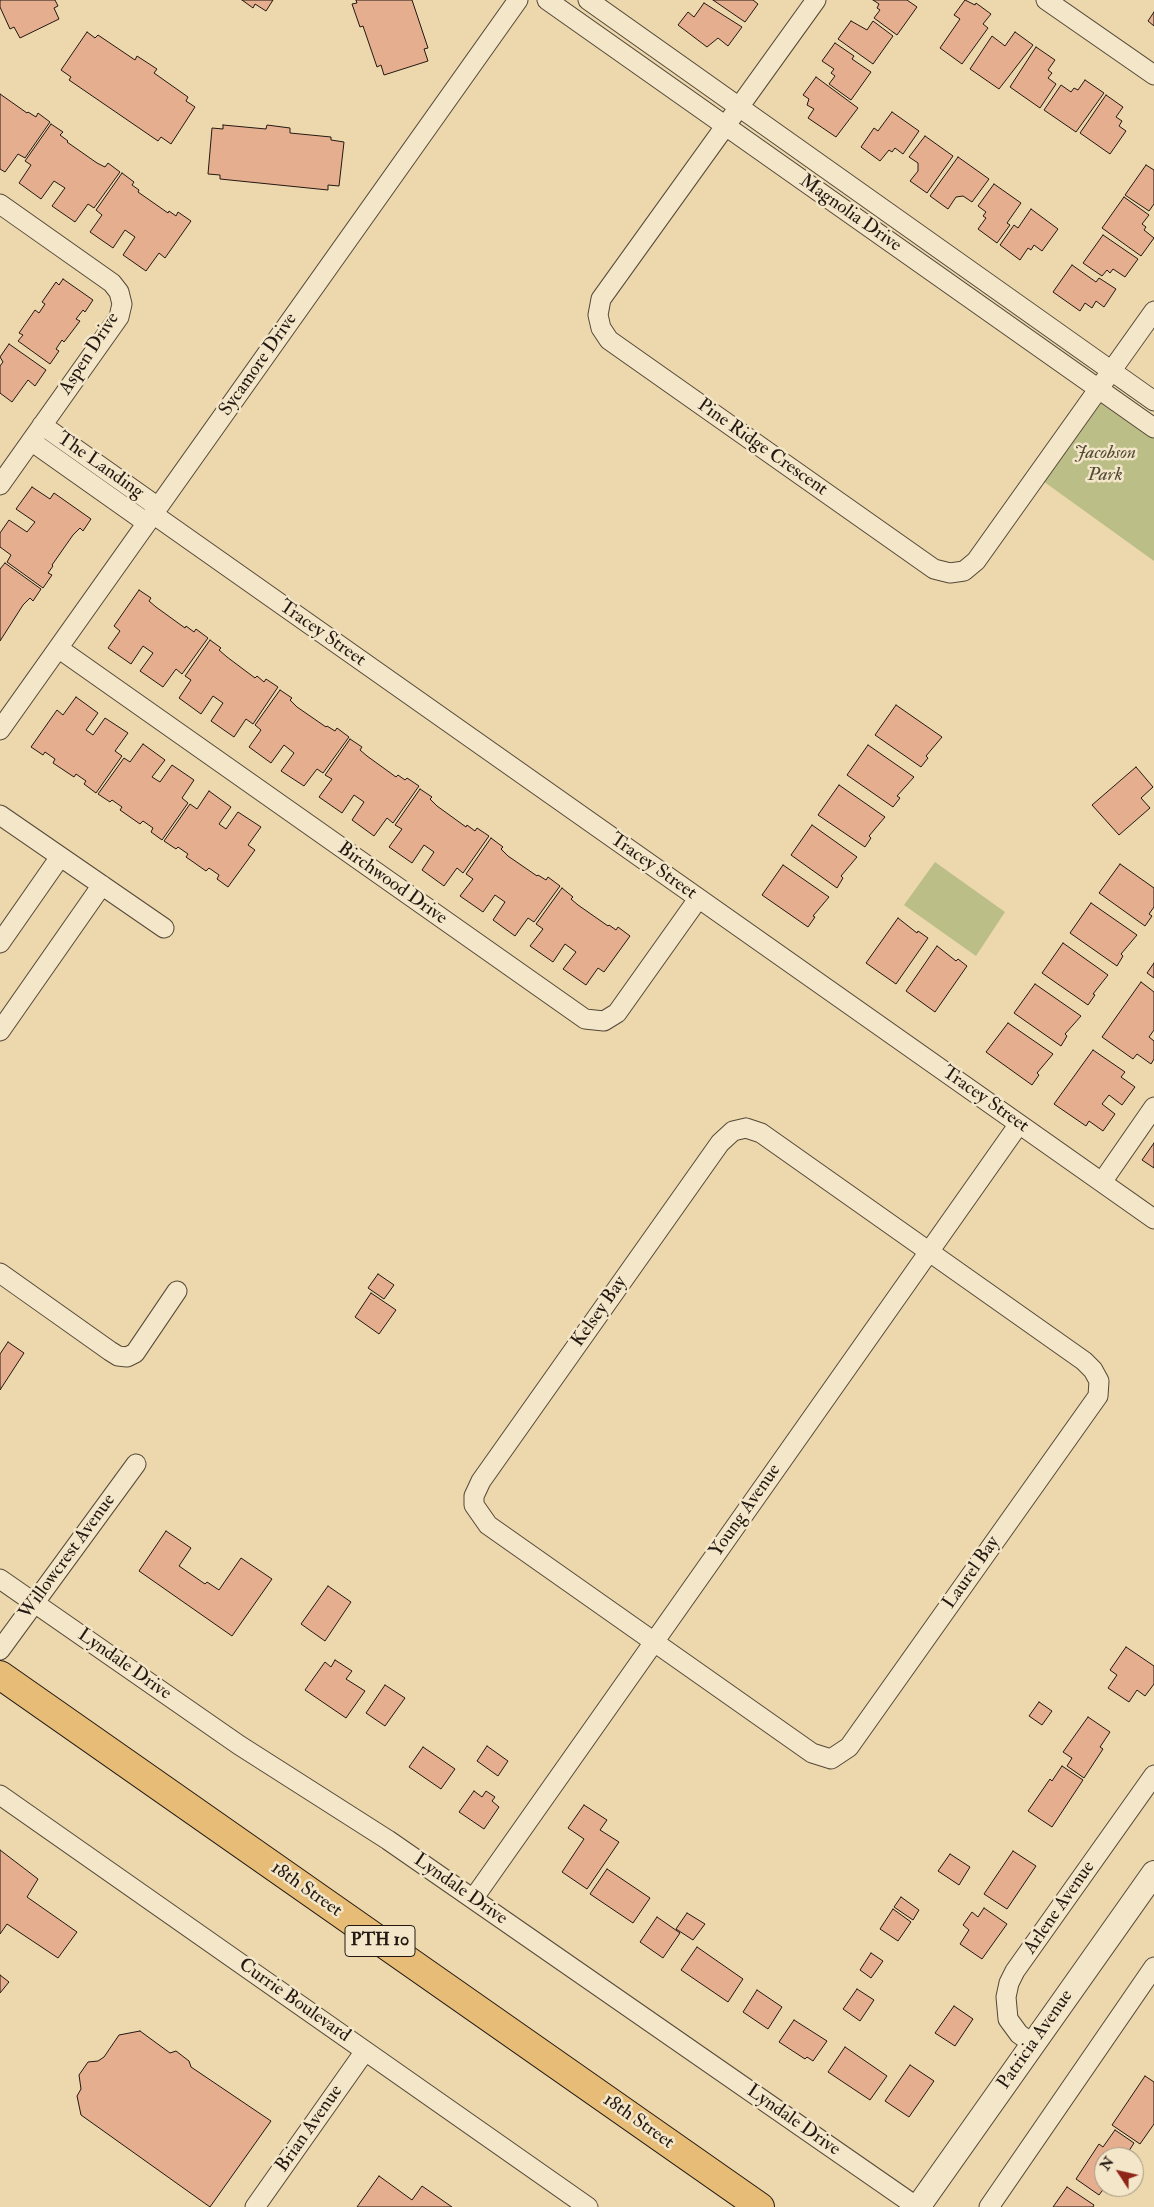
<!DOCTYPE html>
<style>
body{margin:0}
#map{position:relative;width:1154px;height:2207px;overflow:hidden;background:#ecd8ac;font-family:"IM FELL Double Pica",serif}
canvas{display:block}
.north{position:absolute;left:1094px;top:2147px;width:50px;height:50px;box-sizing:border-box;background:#f3e6c9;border:1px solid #a0947f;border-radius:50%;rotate:305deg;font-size:14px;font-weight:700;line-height:20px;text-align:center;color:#231811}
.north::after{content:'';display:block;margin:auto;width:18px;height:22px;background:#8f2418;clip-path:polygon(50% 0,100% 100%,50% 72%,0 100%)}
</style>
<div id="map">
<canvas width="1154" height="2207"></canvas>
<div class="north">N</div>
</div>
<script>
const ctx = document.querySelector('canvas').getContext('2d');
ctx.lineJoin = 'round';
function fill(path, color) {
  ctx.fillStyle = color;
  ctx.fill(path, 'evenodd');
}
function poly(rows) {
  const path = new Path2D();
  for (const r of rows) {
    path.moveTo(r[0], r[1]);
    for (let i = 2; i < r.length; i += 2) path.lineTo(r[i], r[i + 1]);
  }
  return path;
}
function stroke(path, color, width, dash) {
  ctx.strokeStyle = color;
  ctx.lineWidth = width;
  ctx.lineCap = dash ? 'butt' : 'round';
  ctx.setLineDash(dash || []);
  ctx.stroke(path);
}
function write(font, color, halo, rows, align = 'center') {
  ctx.font = font + ' "IM FELL Double Pica",serif';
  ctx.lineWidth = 5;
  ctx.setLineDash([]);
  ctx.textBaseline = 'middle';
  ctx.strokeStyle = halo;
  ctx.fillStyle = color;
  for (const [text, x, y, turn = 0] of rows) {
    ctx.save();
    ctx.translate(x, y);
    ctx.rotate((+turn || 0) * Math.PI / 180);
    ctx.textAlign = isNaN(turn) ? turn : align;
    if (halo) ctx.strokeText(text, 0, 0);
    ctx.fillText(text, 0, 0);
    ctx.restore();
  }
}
fill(poly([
 [1099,389,1154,428,1154,561,1036,476],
 [935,862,1005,912,976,956,904,905]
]), '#bbbe87');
const building = poly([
 [0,0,55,0,58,6,54,8,59,19,20,38,14,27,10,29,0,7,0,0],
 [242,0,273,0,266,11,255,4,253,8,242,0],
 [356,0,412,0,428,48,424,49,428,61,384,75,381,65,377,67,363,26,360,27,352,4,357,3,356,0],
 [713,0,753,0,758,4,745,22,713,0],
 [873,0,907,0,917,7,897,35,874,18,880,10,877,8,879,4,873,0],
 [965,0,975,5,976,3,991,14,983,24,988,28,962,64,940,48,960,19,954,15,965,0],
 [704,3,742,27,728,46,718,38,707,47,678,25,688,12,694,17,704,3],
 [1154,12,1154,26,1148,21,1154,12],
 [851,21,867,30,873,21,893,36,873,64,838,39,851,21],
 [87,32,95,38,98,35,135,60,137,56,157,69,154,73,188,97,186,101,195,107,171,144,161,137,158,141,69,80,71,77,61,70,87,32],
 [1015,32,1033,45,999,89,970,69,992,36,1005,46,1015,32],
 [835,43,854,56,852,59,871,72,851,100,829,84,835,76,831,73,834,69,822,61,835,43],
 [1036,47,1055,60,1048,70,1052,73,1048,78,1056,84,1040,108,1010,87,1036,47],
 [816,77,858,108,836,137,808,118,814,109,807,105,809,99,803,95,816,77],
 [1085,80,1104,93,1076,132,1044,110,1061,85,1071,92,1074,88,1078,90,1085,80],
 [0,94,27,113,28,112,36,117,38,113,50,122,25,158,18,154,5,172,0,169,0,94],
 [1106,95,1123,107,1116,117,1122,121,1119,126,1126,131,1110,154,1080,133,1106,95],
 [892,112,919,131,903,154,895,148,892,152,889,150,880,161,861,147,874,128,878,131,892,112],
 [51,124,63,132,60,135,68,141,67,142,97,163,105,167,108,163,120,172,94,208,88,204,75,222,52,206,65,188,54,181,41,199,19,183,31,165,25,161,51,124],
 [223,125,266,129,267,125,290,128,290,133,331,137,331,140,344,142,339,186,328,185,328,190,220,179,220,175,208,174,212,128,223,129,223,125],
 [925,136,953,156,927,193,910,181,918,171,918,163,909,157,925,136],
 [958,157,989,179,972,202,963,196,956,197,948,209,930,196,958,157],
 [1146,165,1154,170,1154,204,1149,211,1125,195,1146,165],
 [122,173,134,182,132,185,139,190,138,192,168,213,169,211,176,216,178,212,191,221,165,258,159,253,146,271,123,255,135,237,125,230,113,248,90,232,102,215,96,210,122,173],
 [994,184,1021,203,1007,223,1010,225,997,243,978,229,986,218,983,216,986,212,978,206,994,184],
 [1124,197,1149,215,1142,224,1146,227,1144,230,1154,238,1141,256,1102,228,1124,197],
 [1031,209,1058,229,1042,251,1034,245,1031,250,1028,248,1020,260,1000,245,1014,225,1018,228,1031,209],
 [1103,235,1138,259,1125,277,1113,269,1110,273,1107,270,1102,276,1083,263,1103,235],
 [1072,265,1096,282,1099,278,1116,289,1104,307,1096,301,1092,308,1085,303,1080,311,1053,292,1072,265],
 [63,279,93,300,85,312,83,310,76,319,80,321,64,342,62,340,56,349,59,351,50,364,18,341,23,335,19,333,35,310,39,313,45,304,42,302,56,282,59,285,63,279],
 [9,344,46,370,35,386,28,380,12,402,0,393,0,366,3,362,0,357,9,344],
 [32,487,50,499,54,493,91,519,83,531,80,528,73,535,52,565,53,566,48,573,52,575,43,588,7,562,11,555,0,547,0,533,9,520,27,532,35,522,16,509,32,487],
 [5,563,41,589,33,601,30,598,23,605,0,641,0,569,5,563],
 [139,590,151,598,149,601,156,607,185,628,186,626,194,632,196,629,208,638,182,674,176,669,163,687,140,671,153,653,143,646,131,664,108,648,120,631,114,626,139,590],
 [210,640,221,648,219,650,227,657,255,678,257,676,264,682,266,679,278,687,253,724,246,719,234,737,211,721,223,703,213,696,201,714,179,698,191,680,185,676,210,640],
 [280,690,292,698,290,700,297,707,326,727,327,726,335,731,337,728,349,737,323,773,317,769,304,786,281,771,294,753,284,745,271,763,249,747,261,730,255,725,280,690],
 [76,697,98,713,86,730,93,735,105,718,128,733,115,751,122,756,96,793,84,784,86,781,76,774,74,777,53,763,55,759,45,752,43,755,31,747,57,710,63,715,76,697],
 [896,705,942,737,926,756,928,758,921,767,875,735,896,705],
 [350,739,362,747,360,750,367,756,396,777,398,775,405,780,407,778,419,786,393,823,387,818,374,836,352,820,364,802,354,795,342,813,319,797,332,779,325,775,350,739],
 [143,744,165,760,152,777,160,782,172,765,194,780,182,798,188,803,162,840,151,832,153,828,143,821,140,824,120,810,122,807,112,800,110,802,98,794,124,758,130,762,143,744],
 [868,745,914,777,897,796,900,798,893,807,847,775,868,745],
 [1136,767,1153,787,1141,798,1150,808,1119,835,1092,805,1136,767],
 [839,785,885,817,869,836,871,838,865,847,818,815,839,785],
 [420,789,432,797,430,799,437,806,466,827,467,825,475,831,477,828,489,836,463,873,457,868,444,886,422,870,434,852,424,845,412,863,389,847,402,829,395,825,420,789],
 [209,791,231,807,219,824,226,829,238,812,261,827,248,845,255,850,228,887,217,879,219,875,209,868,206,871,186,857,188,854,178,847,176,849,164,841,190,804,197,809,209,791],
 [812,825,857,857,841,876,843,878,837,888,791,855,812,825],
 [491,838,503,847,501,849,508,856,537,876,538,875,546,880,548,877,560,886,534,922,528,918,515,936,493,920,505,902,495,895,483,912,460,896,473,879,466,874,491,838],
 [1120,864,1154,888,1154,907,1149,914,1152,916,1145,926,1099,893,1120,864],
 [783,865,829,897,813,916,815,917,808,927,762,895,783,865],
 [562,888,573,897,571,899,578,905,608,926,609,925,616,930,618,927,630,936,604,972,598,968,586,985,563,969,576,952,565,944,553,962,530,946,543,929,536,924,562,888],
 [1091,903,1137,935,1121,954,1123,956,1117,966,1070,933,1091,903],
 [898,918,917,933,918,931,928,938,896,984,866,963,898,918],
 [1063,943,1108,975,1093,994,1095,995,1088,1005,1042,973,1063,943],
 [937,946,956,961,958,959,967,966,935,1012,906,991,937,946],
 [1154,963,1154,978,1147,973,1154,963],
 [1141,982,1154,992,1154,1030,1149,1037,1154,1041,1154,1059,1151,1064,1137,1054,1133,1059,1102,1037,1141,982],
 [1035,984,1081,1016,1065,1034,1067,1036,1061,1046,1014,1013,1035,984],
 [1008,1023,1053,1054,1037,1073,1039,1075,1032,1085,986,1052,1008,1023],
 [1093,1050,1125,1072,1121,1077,1135,1087,1122,1105,1109,1095,1102,1104,1115,1114,1103,1131,1089,1121,1086,1126,1054,1104,1093,1050],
 [1154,1143,1154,1168,1142,1160,1154,1143],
 [378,1274,394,1285,384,1299,368,1288,378,1274],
 [371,1293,396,1310,379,1334,355,1317,371,1293],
 [8,1342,24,1353,0,1390,0,1354,8,1342],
 [166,1531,191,1548,179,1566,205,1584,207,1582,219,1590,241,1558,272,1579,232,1636,139,1571,166,1531],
 [328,1586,351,1602,325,1641,301,1624,328,1586],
 [1126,1647,1154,1666,1154,1684,1145,1696,1137,1690,1129,1702,1108,1688,1117,1675,1110,1670,1126,1647],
 [335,1660,352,1671,346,1679,365,1691,346,1718,305,1690,325,1662,331,1667,335,1660],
 [385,1685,405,1698,385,1726,366,1713,385,1685],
 [1039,1702,1052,1711,1042,1725,1029,1716,1039,1702],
 [1088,1717,1110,1732,1100,1747,1103,1749,1084,1778,1067,1766,1072,1758,1063,1752,1088,1717],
 [487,1746,508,1761,498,1776,477,1761,487,1746],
 [423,1747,455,1769,441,1789,409,1767,423,1747],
 [1062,1766,1083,1780,1052,1827,1028,1811,1050,1779,1052,1781,1062,1766],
 [474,1791,482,1797,486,1791,495,1797,492,1801,499,1807,484,1829,459,1812,474,1791],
 [584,1805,607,1820,600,1830,619,1842,587,1889,562,1872,584,1839,568,1828,584,1805],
 [0,1850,38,1879,27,1897,77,1932,58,1958,7,1924,0,1934,0,1850],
 [1013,1851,1036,1866,1007,1909,984,1894,1013,1851],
 [950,1854,970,1867,959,1885,938,1871,950,1854],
 [607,1869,650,1898,633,1923,590,1894,607,1869],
 [901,1897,919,1910,913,1920,894,1907,901,1897],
 [984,1908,1007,1924,982,1959,960,1944,969,1930,963,1925,972,1912,978,1917,984,1908],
 [893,1909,911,1922,898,1941,880,1929,893,1909],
 [687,1913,705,1924,693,1940,676,1929,687,1913],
 [657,1917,680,1933,663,1958,640,1942,657,1917],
 [697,1947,743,1979,728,2002,681,1970,697,1947],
 [871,1953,883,1961,871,1978,860,1970,871,1953],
 [0,1975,9,1982,0,1993,0,1975],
 [857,1989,874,2000,860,2021,843,2009,857,1989],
 [757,1990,782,2007,768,2029,743,2012,757,1990],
 [954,2006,973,2019,955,2046,935,2033,954,2006],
 [794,2020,827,2041,813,2061,807,2057,805,2059,779,2042,794,2020],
 [140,2031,170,2053,176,2051,189,2061,191,2067,271,2121,210,2207,81,2115,77,2096,81,2089,79,2075,88,2062,98,2061,104,2057,119,2035,140,2031],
 [845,2047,887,2076,870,2100,828,2072,845,2047],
 [910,2065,934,2081,909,2117,885,2101,910,2065],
 [1145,2076,1154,2082,1154,2124,1140,2144,1112,2125,1145,2076],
 [1115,2130,1134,2143,1125,2157,1104,2157,1105,2187,1099,2195,1076,2179,1099,2144,1103,2147,1115,2130],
 [379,2176,412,2200,422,2186,452,2207,357,2207,379,2176],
 [1067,2187,1094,2205,1093,2207,1053,2207,1067,2187]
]);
fill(building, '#e5ae8f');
stroke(building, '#231811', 1);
const minor = poly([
 [547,0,1154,428],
 [588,0,1154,401],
 [816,0,601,299,598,315,601,328,609,340,934,569,950,573,964,571,976,561,1154,311],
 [1046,0,1154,75],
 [0,204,112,283,119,292,122,304,119,317,0,485],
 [42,425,158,507],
 [31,441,147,523],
 [153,514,1154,1219],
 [58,648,585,1019,604,1021,617,1013,698,899],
 [0,730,518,0],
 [0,815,164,928],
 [0,943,60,857],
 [0,1031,102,885],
 [746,1128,761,1133,1084,1361,1093,1370,1099,1381,1098,1396,1093,1403,849,1747,831,1759,812,1753,488,1525,474,1505,474,1496,481,1481,720,1143,733,1131,746,1128],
 [1102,1182,1154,1107],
 [0,1273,110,1351,118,1356,127,1357,135,1353,177,1291],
 [0,1579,239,1745,388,1840,917,2207],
 [0,1650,136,1464],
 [0,1795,588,2207],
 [473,1899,1019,1124],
 [1033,2044,1019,2034,1008,2019,1006,1997,1009,1983,1015,1971,1154,1775],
 [255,2207,365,2051],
 [989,2207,1154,1967]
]);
const tertiary = poly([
 [918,2207,1154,1873]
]);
const primary = poly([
 [0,1675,760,2207]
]);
stroke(minor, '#554838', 21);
stroke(tertiary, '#554838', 26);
stroke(primary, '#231811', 30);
stroke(minor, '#f3e6c9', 19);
stroke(tertiary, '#f3e6c9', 24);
stroke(primary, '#e6bc76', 28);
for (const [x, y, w] of [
 [380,1941,70]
]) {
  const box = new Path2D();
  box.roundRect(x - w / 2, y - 15.5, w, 31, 4);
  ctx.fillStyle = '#f3e6c9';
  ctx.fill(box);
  stroke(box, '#231811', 1);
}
write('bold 18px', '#231811', null, [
 ["PTH 10",380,1941]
]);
write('19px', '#231811', '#f3e6c9', [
 ["Magnolia Drive",850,214,35],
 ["Aspen Drive",90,354,-57],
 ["Sycamore Drive",259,365,-55],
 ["Pine Ridge Crescent",762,448,35],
 ["The Landing",100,466,35],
 ["Tracey Street",322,634,35],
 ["Tracey Street",653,867,35],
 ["Birchwood Drive",392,884,35],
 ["Tracey Street",985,1100,35],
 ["Kelsey Bay",600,1312,-55],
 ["Young Avenue",746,1511,-55],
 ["Willowcrest Avenue",68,1557,-54],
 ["Laurel Bay",972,1573,-55],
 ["Lyndale Drive",124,1665,35],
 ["18th Street",306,1890,35],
 ["Lyndale Drive",460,1890,35],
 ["Arlene Avenue",1060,1908,-55],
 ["Currie Boulevard",294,2001,35],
 ["Patricia Avenue",1036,2040,-55],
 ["Lyndale Drive",793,2121,35],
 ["18th Street",638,2122,35],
 ["Brian Avenue",310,2129,-55]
]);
write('italic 19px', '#514a34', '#f3e6c9', [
 ["Jacobson",1105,454],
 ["Park",1105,476]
]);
</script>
